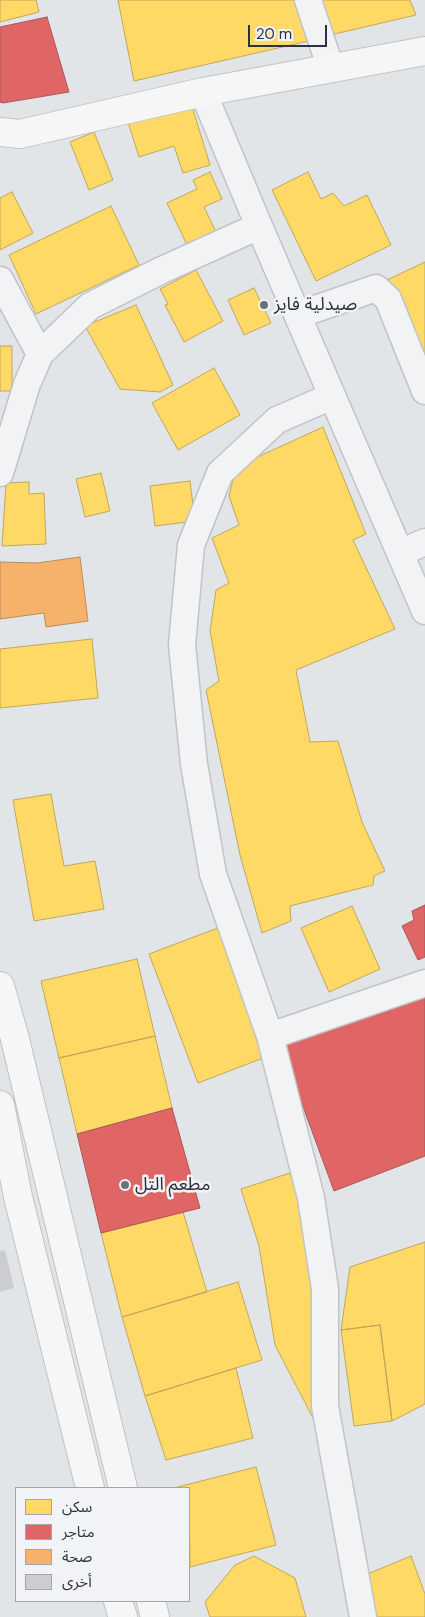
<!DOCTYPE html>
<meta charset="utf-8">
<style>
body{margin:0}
#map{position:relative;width:425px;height:1617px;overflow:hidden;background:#e2e5e7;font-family:"DM Sans","Noto Sans Arabic",sans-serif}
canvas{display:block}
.legend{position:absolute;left:15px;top:1487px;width:175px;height:115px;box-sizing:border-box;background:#f1f3f6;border:1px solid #a2a6ac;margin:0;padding:6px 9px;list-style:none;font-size:15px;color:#2c333e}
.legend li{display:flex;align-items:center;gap:10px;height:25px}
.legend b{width:25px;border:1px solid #a2a6ac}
.scale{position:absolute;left:248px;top:25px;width:79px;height:22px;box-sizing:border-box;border:2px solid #2c333e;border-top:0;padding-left:6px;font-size:15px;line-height:18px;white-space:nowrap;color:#2c333e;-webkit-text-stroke:4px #f1f3f6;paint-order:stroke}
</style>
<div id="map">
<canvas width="425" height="1617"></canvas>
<ul class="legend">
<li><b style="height:14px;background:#ffd966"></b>سكن</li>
<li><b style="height:14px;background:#e06666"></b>متاجر</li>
<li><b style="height:14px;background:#f6b26b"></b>صحة</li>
<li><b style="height:14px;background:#cbcdcf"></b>أخرى</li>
</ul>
<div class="scale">20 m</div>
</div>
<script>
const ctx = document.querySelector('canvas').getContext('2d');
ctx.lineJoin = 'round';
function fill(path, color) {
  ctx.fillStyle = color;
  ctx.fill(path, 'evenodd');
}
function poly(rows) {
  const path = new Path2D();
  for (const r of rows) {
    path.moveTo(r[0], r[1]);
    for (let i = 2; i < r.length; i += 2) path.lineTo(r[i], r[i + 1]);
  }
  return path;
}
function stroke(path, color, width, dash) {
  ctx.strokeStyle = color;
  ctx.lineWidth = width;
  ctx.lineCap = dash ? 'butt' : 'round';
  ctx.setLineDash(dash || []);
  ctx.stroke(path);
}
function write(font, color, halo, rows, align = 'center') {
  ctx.font = font + ' "DM Sans","Noto Sans Arabic",sans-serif';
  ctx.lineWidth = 5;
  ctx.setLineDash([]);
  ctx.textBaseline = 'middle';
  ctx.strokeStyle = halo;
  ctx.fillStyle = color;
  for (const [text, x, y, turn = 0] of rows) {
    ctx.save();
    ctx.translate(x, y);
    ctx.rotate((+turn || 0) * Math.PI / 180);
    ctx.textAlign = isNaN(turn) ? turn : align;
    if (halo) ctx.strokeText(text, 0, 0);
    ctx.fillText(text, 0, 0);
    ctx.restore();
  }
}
const homes = poly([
 [0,0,36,0,39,12,0,22,0,0],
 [118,0,299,0,313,40,134,81,118,0],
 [315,0,410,0,416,15,326,36,315,0],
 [191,103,210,165,183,173,174,146,139,157,128,122,191,103],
 [94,132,113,180,89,190,70,142,94,132],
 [210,172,222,199,204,207,216,232,187,245,167,203,197,189,193,180,210,172],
 [308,172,321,199,333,193,344,206,367,195,391,245,316,281,272,190,308,172],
 [12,192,33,233,0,250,0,198,12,192],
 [111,206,139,265,36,314,9,255,111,206],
 [425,262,425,363,387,280,425,262],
 [196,270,223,321,184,342,165,305,168,304,160,289,196,270],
 [254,288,271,323,244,335,228,300,254,288],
 [136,305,173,385,160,392,120,389,85,326,136,305],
 [0,346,12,346,12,391,0,391,0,346],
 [214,368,240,415,178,450,152,403,214,368],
 [323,427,366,534,353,540,395,629,296,670,310,742,338,741,362,822,385,871,374,876,373,885,290,906,291,921,262,933,240,855,206,690,219,681,210,631,216,590,229,583,212,538,239,525,229,496,236,467,323,427],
 [101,473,110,511,85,517,76,479,101,473],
 [190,481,195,521,155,526,150,486,190,481],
 [29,482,29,494,44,493,46,544,2,546,6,483,29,482],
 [92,639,98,698,0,708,0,649,92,639],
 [51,794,64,866,95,861,104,909,34,921,13,800,51,794],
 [352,906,380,969,329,992,301,928,352,906],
 [223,926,271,1055,198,1083,149,954,223,926],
 [137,959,155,1036,59,1058,41,981,137,959],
 [155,1036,172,1108,77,1134,59,1058,155,1036],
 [293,1172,312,1270,313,1418,275,1345,259,1246,241,1189,293,1172],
 [183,1212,207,1292,122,1317,101,1233,183,1212],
 [425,1242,425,1404,392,1421,380,1325,341,1330,350,1267,425,1242],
 [238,1282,262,1360,145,1396,122,1317,238,1282],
 [380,1325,392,1421,354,1426,341,1330,380,1325],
 [236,1368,253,1438,166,1460,145,1396,236,1368],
 [256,1467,276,1545,190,1567,189,1488,174,1488,256,1467],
 [254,1556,295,1578,306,1617,210,1617,205,1602,235,1565,254,1556],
 [411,1556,425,1594,425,1617,376,1617,365,1575,411,1556]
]);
fill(homes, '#ffd966');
stroke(homes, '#c0a75a', 1);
const shops = poly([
 [47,17,69,92,3,103,0,102,0,27,47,17],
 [425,905,425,957,418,960,402,926,414,920,412,911,425,905],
 [425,991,425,1156,334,1191,281,1047,425,991],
 [172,1108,200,1208,101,1233,77,1134,172,1108]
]);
fill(shops, '#e06666');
stroke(shops, '#aa575a', 1);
const health = poly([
 [80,557,88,621,46,627,44,613,0,619,0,562,37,563,80,557]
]);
fill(health, '#f6b26b');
stroke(health, '#b98c5e', 1);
fill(poly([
 [5,1250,14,1288,0,1292,0,1251]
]), '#cbcdcf');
const street = poly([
 [308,0,331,69],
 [203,92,259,226,425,611],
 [0,280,40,354],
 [298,315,376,288,388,299,425,391],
 [332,396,277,420,220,473,191,545,182,645,194,764,213,874,270,1036,311,1198,325,1289,325,1406,363,1617],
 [0,473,27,384,40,354,90,306,162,270,259,226],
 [400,553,425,542],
 [270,1036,425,983]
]);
const secondary = poly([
 [0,132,20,134,203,92,425,51]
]);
const primary = poly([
 [0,986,14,1035,123,1488],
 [0,1105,18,1197,90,1488],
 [118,1601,123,1617],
 [151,1601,155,1617]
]);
stroke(street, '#c1c3c5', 29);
stroke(secondary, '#c1c3c5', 30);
stroke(primary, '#bfc2c4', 30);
stroke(street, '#f2f3f4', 26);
stroke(secondary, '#f6f6f6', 28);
stroke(primary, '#f6f6f6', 28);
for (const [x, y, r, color] of [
 [264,305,5,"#6c7179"],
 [125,1185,5,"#6c7179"]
]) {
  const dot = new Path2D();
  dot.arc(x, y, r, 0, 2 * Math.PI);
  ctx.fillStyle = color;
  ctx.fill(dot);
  stroke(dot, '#f1f3f6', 2);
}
write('18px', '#2c333e', '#f1f3f6', [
 ["صيدلية فايز",274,305],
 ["مطعم التل",135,1185]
], 'left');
</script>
